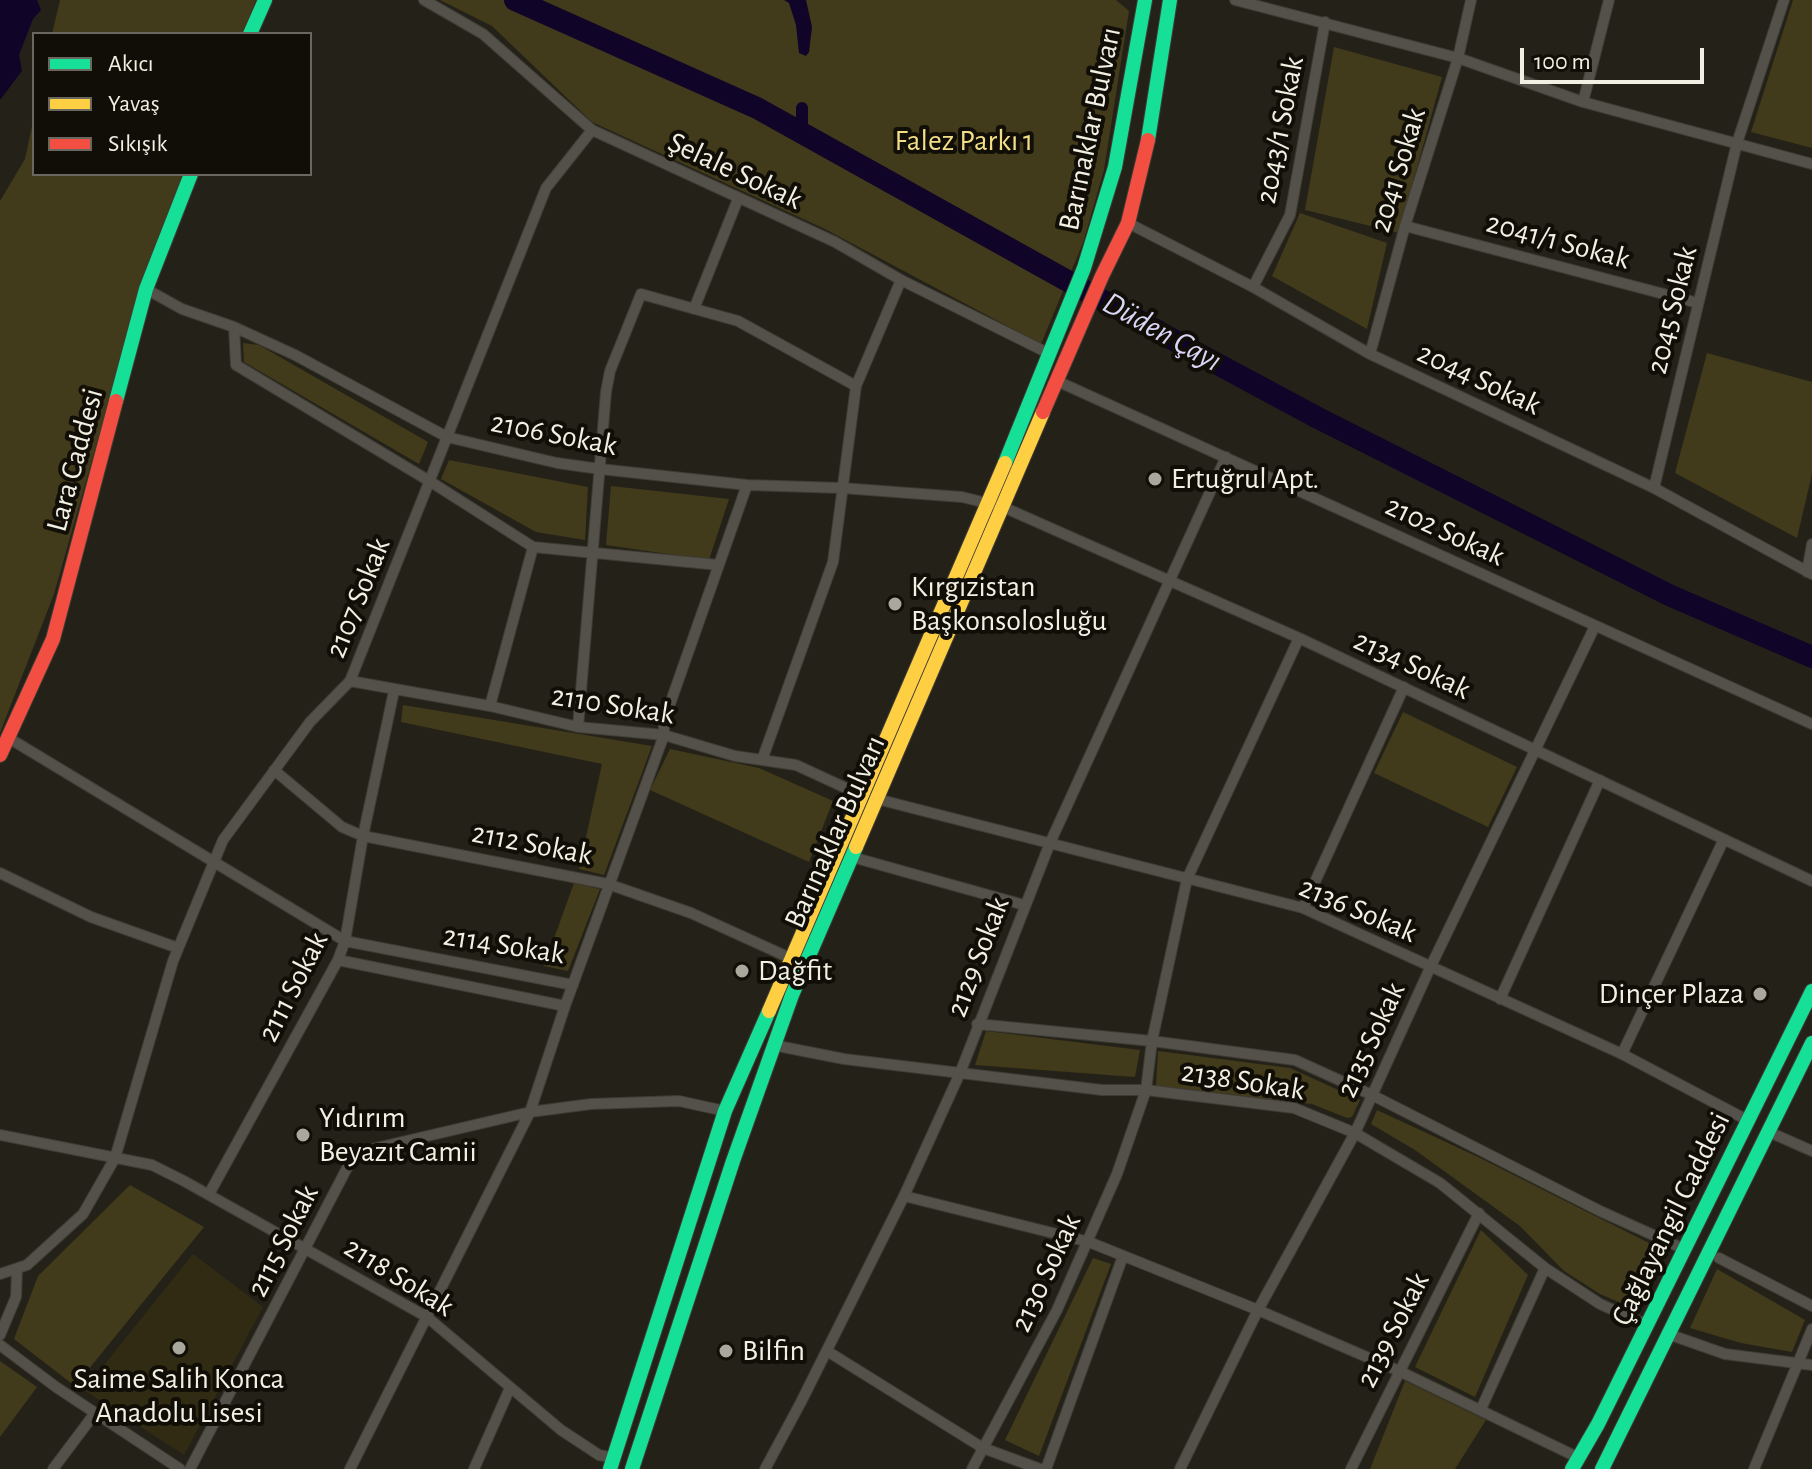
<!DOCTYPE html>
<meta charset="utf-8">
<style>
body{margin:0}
#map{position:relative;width:1812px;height:1469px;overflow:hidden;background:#242218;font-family:"Alegreya Sans",sans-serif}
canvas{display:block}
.legend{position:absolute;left:32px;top:32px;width:280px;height:144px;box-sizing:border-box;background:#100e06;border:2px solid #6a685e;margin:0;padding:10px 14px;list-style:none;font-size:24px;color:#f2efe3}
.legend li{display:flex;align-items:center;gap:16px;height:40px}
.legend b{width:40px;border:2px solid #6a685e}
.scale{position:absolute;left:1520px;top:48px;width:184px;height:36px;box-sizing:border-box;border:4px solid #f2efe3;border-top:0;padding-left:10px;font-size:24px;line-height:28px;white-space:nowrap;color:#f2efe3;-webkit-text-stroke:6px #100e06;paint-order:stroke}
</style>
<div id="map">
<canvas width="1812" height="1469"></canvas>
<ul class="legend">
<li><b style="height:10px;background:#16e098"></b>Akıcı</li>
<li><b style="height:10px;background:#ffcf43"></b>Yavaş</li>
<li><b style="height:10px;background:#f24e42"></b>Sıkışık</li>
</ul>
<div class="scale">100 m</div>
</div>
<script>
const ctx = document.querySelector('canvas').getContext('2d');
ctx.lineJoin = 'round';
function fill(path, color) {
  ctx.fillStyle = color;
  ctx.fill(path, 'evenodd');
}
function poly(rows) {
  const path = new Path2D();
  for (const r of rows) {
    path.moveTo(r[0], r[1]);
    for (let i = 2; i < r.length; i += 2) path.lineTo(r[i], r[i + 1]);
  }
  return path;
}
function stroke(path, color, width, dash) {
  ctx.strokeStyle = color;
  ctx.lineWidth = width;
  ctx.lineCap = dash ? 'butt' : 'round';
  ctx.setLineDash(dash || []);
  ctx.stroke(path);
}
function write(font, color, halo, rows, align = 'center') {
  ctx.font = font + ' "Alegreya Sans",sans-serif';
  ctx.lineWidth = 8;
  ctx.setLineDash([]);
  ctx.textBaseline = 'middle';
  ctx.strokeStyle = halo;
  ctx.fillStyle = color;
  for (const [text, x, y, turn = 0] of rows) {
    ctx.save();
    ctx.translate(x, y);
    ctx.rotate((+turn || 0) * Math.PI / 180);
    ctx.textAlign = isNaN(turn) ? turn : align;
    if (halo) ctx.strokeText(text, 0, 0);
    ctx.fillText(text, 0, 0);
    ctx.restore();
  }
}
fill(poly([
 [193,1254,263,1307,184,1455,84,1390]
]), '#302b12');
fill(poly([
 [60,0,256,0,242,34,52,34],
 [440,0,1116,0,1129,11,1104,170,1083,243,1041,344,825,229,592,122,492,26],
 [1793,0,1812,0,1812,148,1751,132],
 [1334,47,1442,77,1399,233,1305,210],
 [34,117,34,174,185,174,147,266,54,594,0,733,0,201,25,159],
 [1300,213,1387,243,1367,329,1272,276],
 [243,343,259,345,428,442,419,464,244,362],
 [1707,353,1812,382,1812,474,1797,538,1675,473],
 [449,460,588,487,585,540,536,532,441,479],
 [611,486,729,499,709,560,606,545],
 [403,705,652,746,604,875,579,869,602,764,401,722],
 [1403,712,1517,767,1488,827,1374,773],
 [670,749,759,768,833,801,809,862,650,790],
 [574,883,600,889,568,971,544,966],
 [986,1031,1140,1050,1135,1077,975,1065],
 [1158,1051,1290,1068,1360,1100,1352,1117,1347,1118,1312,1104,1156,1086],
 [1377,1110,1478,1157,1661,1249,1628,1306,1600,1294,1564,1271,1520,1226,1415,1150,1371,1124],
 [130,1185,204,1227,75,1386,14,1339,38,1276],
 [1481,1230,1528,1275,1475,1397,1415,1367],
 [1093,1258,1111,1264,1039,1456,1005,1440],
 [1717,1269,1805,1320,1792,1352,1741,1343,1690,1328],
 [0,1361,37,1387,0,1437],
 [1405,1381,1486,1420,1455,1469,1370,1469]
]), '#413a1b');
fill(poly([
 [0,0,37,0,41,10,33,19,19,55,22,71,0,100],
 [784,0,806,0,812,27,809,52,806,56,799,53,796,25,789,3]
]), '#100428');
stroke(poly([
 [802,133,802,108]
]), '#100428', 12);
stroke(poly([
 [515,0,757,108,1197,353,1318,418,1669,595,1812,657]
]), '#100428', 22);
const street = poly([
 [424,0,483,34,592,130,835,242,901,280,1048,353],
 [1235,0,1458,58,1583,102,1812,164],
 [1583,102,1609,0],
 [1128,223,1253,287,1370,354,1654,488,1812,574],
 [1405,226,1698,303],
 [1253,287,1290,215,1325,22],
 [146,289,182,309,234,327,295,355,447,437,557,463,600,469,747,485,842,488,962,497,1003,507,1299,638,1812,881],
 [694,309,738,199],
 [234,327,236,365,431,482,533,547,719,565],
 [1370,354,1405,226,1458,58,1471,0],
 [1057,381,1812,724],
 [1654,488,1737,143,1784,0],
 [1807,572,1812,544],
 [350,681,490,706,578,727,664,735,735,756,796,765,861,795],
 [490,706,533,547],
 [578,727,606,392,610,371,641,294,738,321,856,386,901,280],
 [7,737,345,941,573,985],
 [762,760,833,562,856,386],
 [274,770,342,827,363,836,608,884,691,913,790,958],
 [877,799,1303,908,1622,1054,1749,1121],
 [852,857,1024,905],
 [0,873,91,917,178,948],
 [1303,908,1404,687],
 [338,960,565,1006,530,1112,350,1469],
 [1500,999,1600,780],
 [565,1006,664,735,664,721,747,485],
 [977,1024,1152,1041,1295,1060,1372,1095,1600,1211,1684,1249],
 [773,1045,844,1059,1102,1090,1146,1090,1294,1108,1355,1133,1440,1183,1545,1268,1600,1304,1647,1325],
 [1622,1054,1724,839],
 [1769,1132,1812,1151],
 [0,1135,152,1165,184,1181,427,1317,561,1430,599,1455,614,1458],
 [209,1194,338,960,345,941,363,836,394,691],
 [904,1196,1089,1242,1258,1310,1399,1371,1579,1458],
 [1719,1258,1812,1306],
 [0,1274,27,1265,83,1214,115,1158,173,961,223,840,310,722,350,681,546,188,592,130],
 [1668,1334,1725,1354,1812,1365],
 [0,1335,16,1297,17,1269],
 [0,1345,56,1387,180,1469],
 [827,1351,983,1448,1040,1469],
 [1481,1409,1545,1268],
 [53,1469,95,1413],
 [190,1469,347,1168,356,1155,376,1148,530,1112,591,1104,679,1101,725,1111],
 [474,1469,510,1388],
 [765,1469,801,1402,904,1196,960,1073,1050,843,1226,457],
 [972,1469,1057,1310,1117,1174,1146,1090,1152,1041,1187,879,1299,638],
 [1046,1469,1123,1256],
 [1180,1469,1258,1310,1355,1133,1430,968,1595,626],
 [1351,1469,1479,1213],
 [1754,1469,1812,1329]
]);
const fast = poly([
 [250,34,265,0],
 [1148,140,1170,0],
 [116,401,146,289,191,174],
 [1005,463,1084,268,1115,167,1145,0],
 [610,1469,725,1111,769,1011],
 [632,1469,733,1161,792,995,856,847],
 [1572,1469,1598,1424,1812,991],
 [1602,1469,1812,1043]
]);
const slow = poly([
 [856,847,1043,412],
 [769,1011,1005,463]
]);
const jam = poly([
 [1043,412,1102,276,1128,223,1148,140],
 [0,755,53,639,116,401]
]);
stroke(street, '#3e3c34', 12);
stroke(fast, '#3e3c34', 16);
stroke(slow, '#3e3c34', 16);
stroke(jam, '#3e3c34', 16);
stroke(street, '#535149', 10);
stroke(fast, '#16e098', 14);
stroke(slow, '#ffcf43', 14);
stroke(jam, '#f24e42', 14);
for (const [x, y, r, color] of [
 [1155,479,8,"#aaa79c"],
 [895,604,8,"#aaa79c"],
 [742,971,8,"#aaa79c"],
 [1760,994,8,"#aaa79c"],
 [303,1135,8,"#aaa79c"],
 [179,1348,8,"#aaa79c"],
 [726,1351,8,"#aaa79c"]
]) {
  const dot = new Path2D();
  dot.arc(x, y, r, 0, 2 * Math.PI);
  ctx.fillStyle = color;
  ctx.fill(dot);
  stroke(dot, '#100e06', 3);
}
write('30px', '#f2efe3', '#100e06', [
 ["Barınaklar Bulvarı",1090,129,-78],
 ["2043/1 Sokak",1280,130,-79],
 ["2041 Sokak",1398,170,-73],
 ["Şelale Sokak",735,171,25],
 ["2041/1 Sokak",1558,241,15],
 ["2045 Sokak",1672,310,-76],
 ["2044 Sokak",1479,379,25],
 ["2106 Sokak",554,434,11],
 ["Lara Caddesi",75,460,-75],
 ["2102 Sokak",1445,531,25],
 ["2107 Sokak",358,598,-68],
 ["2134 Sokak",1412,665,25],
 ["2110 Sokak",613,705,9],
 ["Barınaklar Bulvarı",835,832,-66],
 ["2112 Sokak",532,844,11],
 ["2136 Sokak",1358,910,23],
 ["2114 Sokak",504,945,9],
 ["2129 Sokak",978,957,-69],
 ["2111 Sokak",293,987,-63],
 ["2135 Sokak",1371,1040,-65],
 ["2138 Sokak",1243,1081,9],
 ["Çağlayangil Caddesi",1671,1219,-64],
 ["2115 Sokak",283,1241,-63],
 ["2130 Sokak",1046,1273,-65],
 ["2118 Sokak",399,1277,32],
 ["2139 Sokak",1393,1330,-63]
]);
write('30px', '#f2de87', '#100e06', [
 ["Falez Parkı 1",964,141]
]);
write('30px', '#f2efe3', '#100e06', [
 ["Ertuğrul Apt.",1171,479],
 ["Kırgızistan",911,587],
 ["Başkonsolosluğu",911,621],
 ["Dağfit",758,971],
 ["Dinçer Plaza",1744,994,"right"],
 ["Yıdırım",319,1118],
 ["Beyazıt Camii",319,1152],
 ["Bilfin",742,1351],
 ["Saime Salih Konca",179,1379,"center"],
 ["Anadolu Lisesi",179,1413,"center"]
], 'left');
write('italic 32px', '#d8d5f5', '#100e06', [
 ["Düden Çayı",1162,332,29]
]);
</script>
